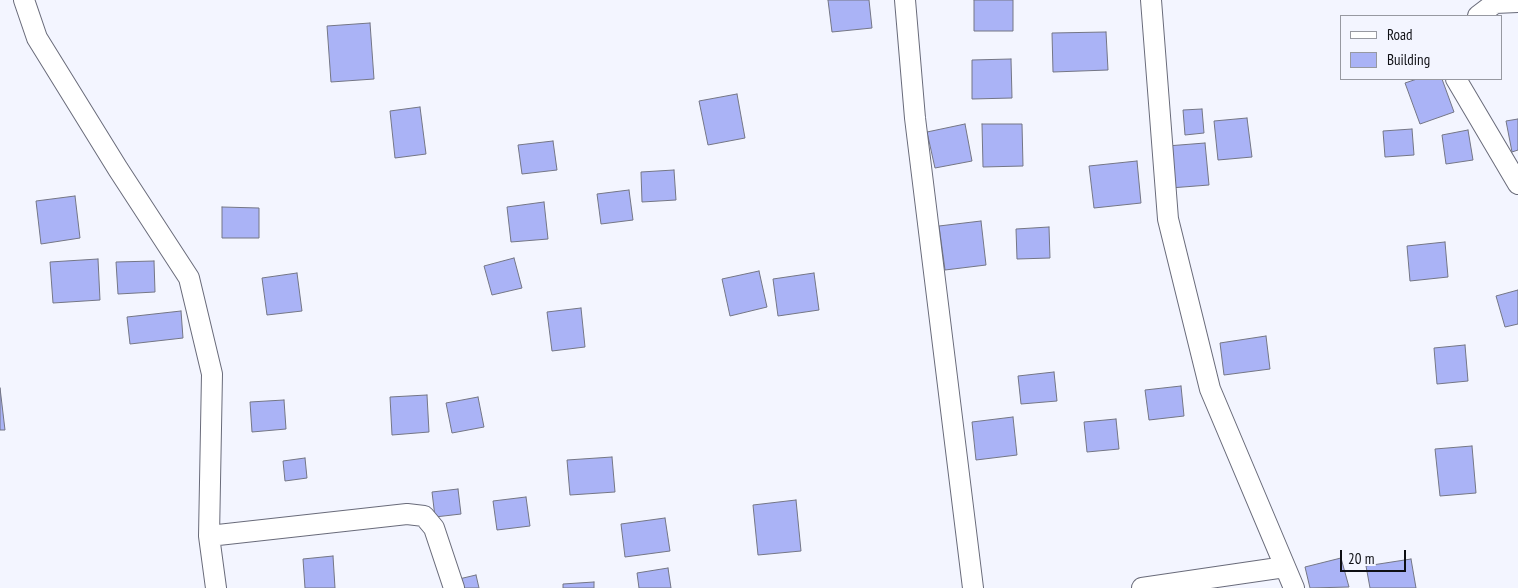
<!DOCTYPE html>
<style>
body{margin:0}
#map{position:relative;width:1518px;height:588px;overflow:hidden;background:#f3f5ff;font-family:"PT Sans Narrow",sans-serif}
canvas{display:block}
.legend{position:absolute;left:1340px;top:15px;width:162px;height:65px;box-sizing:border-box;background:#f3f5ff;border:1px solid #9799a1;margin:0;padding:6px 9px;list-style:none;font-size:15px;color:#0e0f14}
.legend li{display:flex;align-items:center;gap:10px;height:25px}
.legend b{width:25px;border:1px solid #9799a1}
.scale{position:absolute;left:1340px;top:550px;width:66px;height:22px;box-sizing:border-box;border:2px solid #0e0f14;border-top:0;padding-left:6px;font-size:15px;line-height:18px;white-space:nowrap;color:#0e0f14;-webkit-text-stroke:4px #f3f5ff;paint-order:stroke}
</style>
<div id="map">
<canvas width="1518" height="588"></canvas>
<ul class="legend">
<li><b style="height:6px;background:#fff"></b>Road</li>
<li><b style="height:14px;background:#aab3f6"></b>Building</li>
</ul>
<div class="scale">20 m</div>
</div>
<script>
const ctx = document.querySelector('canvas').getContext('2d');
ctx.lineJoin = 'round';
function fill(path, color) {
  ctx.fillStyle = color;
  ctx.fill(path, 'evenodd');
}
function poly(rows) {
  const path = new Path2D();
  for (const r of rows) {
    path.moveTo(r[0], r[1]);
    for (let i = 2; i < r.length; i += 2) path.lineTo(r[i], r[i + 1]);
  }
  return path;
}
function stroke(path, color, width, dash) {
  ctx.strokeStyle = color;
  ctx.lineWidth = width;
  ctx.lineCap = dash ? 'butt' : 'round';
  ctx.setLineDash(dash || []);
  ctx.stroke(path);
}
const building = poly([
 [828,0,869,0,872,28,832,32,828,0],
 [974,0,1013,0,1013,31,974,31,974,0],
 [370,23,374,79,331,82,327,26,370,23],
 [1106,32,1108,70,1053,72,1052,33,1106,32],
 [1011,59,1012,98,972,99,972,60,1011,59],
 [1417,79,1442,79,1454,112,1420,124,1405,83,1417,79],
 [737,94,745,138,708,145,699,101,737,94],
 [420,107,426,154,395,158,390,111,420,107],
 [1202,109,1204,133,1185,135,1183,110,1202,109],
 [1247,118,1252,157,1218,160,1214,121,1247,118],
 [1518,119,1518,150,1512,152,1506,121,1518,119],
 [965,124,972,161,935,168,927,132,965,124],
 [982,124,1022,124,1023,166,983,167,982,124],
 [1412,129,1414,155,1385,157,1383,131,1412,129],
 [1468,130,1473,160,1446,164,1442,135,1468,130],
 [553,141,557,170,522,174,518,145,553,141],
 [1205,143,1209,185,1170,188,1167,146,1205,143],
 [1137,161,1141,203,1094,208,1089,166,1137,161],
 [674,170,676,200,642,202,641,172,674,170],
 [629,190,633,220,601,224,597,194,629,190],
 [75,196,80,238,41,244,36,201,75,196],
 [544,202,548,239,511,242,507,207,544,202],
 [222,207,259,208,259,238,222,238,222,207],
 [981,221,986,265,945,270,939,226,981,221],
 [1049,227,1050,258,1017,259,1016,229,1049,227],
 [1445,242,1448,277,1410,281,1407,246,1445,242],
 [514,258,522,288,492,295,484,266,514,258],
 [98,259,100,300,53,303,50,262,98,259],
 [154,261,155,292,118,294,116,262,154,261],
 [759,271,767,307,730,316,722,279,759,271],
 [297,273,302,311,267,315,262,278,297,273],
 [814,273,819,310,778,316,773,279,814,273],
 [1518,290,1518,324,1505,327,1496,296,1518,290],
 [581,308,585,347,552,351,547,312,581,308],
 [181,311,183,338,130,344,127,317,181,311],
 [1266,336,1270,369,1224,375,1220,343,1266,336],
 [1465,345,1468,381,1437,384,1434,348,1465,345],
 [1054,372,1057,401,1021,404,1018,376,1054,372],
 [1181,386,1184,416,1149,420,1145,390,1181,386],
 [0,388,5,430,0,430,0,388],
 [427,395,429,432,392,435,390,397,427,395],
 [478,397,484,427,452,433,446,403,478,397],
 [284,400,286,429,252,432,250,402,284,400],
 [1013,417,1017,455,976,460,972,422,1013,417],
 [1116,419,1119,449,1087,452,1084,422,1116,419],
 [1472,446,1476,493,1440,496,1435,449,1472,446],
 [612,457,615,492,570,495,567,460,612,457],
 [305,458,307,478,285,481,283,461,305,458],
 [458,489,461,514,435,517,432,492,458,489],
 [526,497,530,526,497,530,493,501,526,497],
 [796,500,801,551,758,555,753,505,796,500],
 [665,518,670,551,625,557,621,524,665,518],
 [333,556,335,588,305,588,303,559,333,556],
 [1341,558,1349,587,1310,588,1305,567,1341,558],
 [1411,559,1416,588,1370,588,1366,566,1411,559],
 [668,568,671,588,639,588,637,573,668,568],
 [476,575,479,588,461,588,459,579,476,575],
 [594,582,594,588,563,588,563,584,594,582]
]);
fill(building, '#aab3f6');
stroke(building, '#747685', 1);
const minor = poly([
 [24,0,37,38,118,169,189,278,212,374,209,536,216,588],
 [905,0,915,118,973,588],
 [1151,0,1168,219,1210,389,1294,588],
 [1478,16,1495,3,1518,2],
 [1456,79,1518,184],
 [209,536,407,514,424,516,434,528,454,588],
 [1142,588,1285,567]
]);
stroke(minor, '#696b7a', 22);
stroke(minor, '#fff', 20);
</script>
